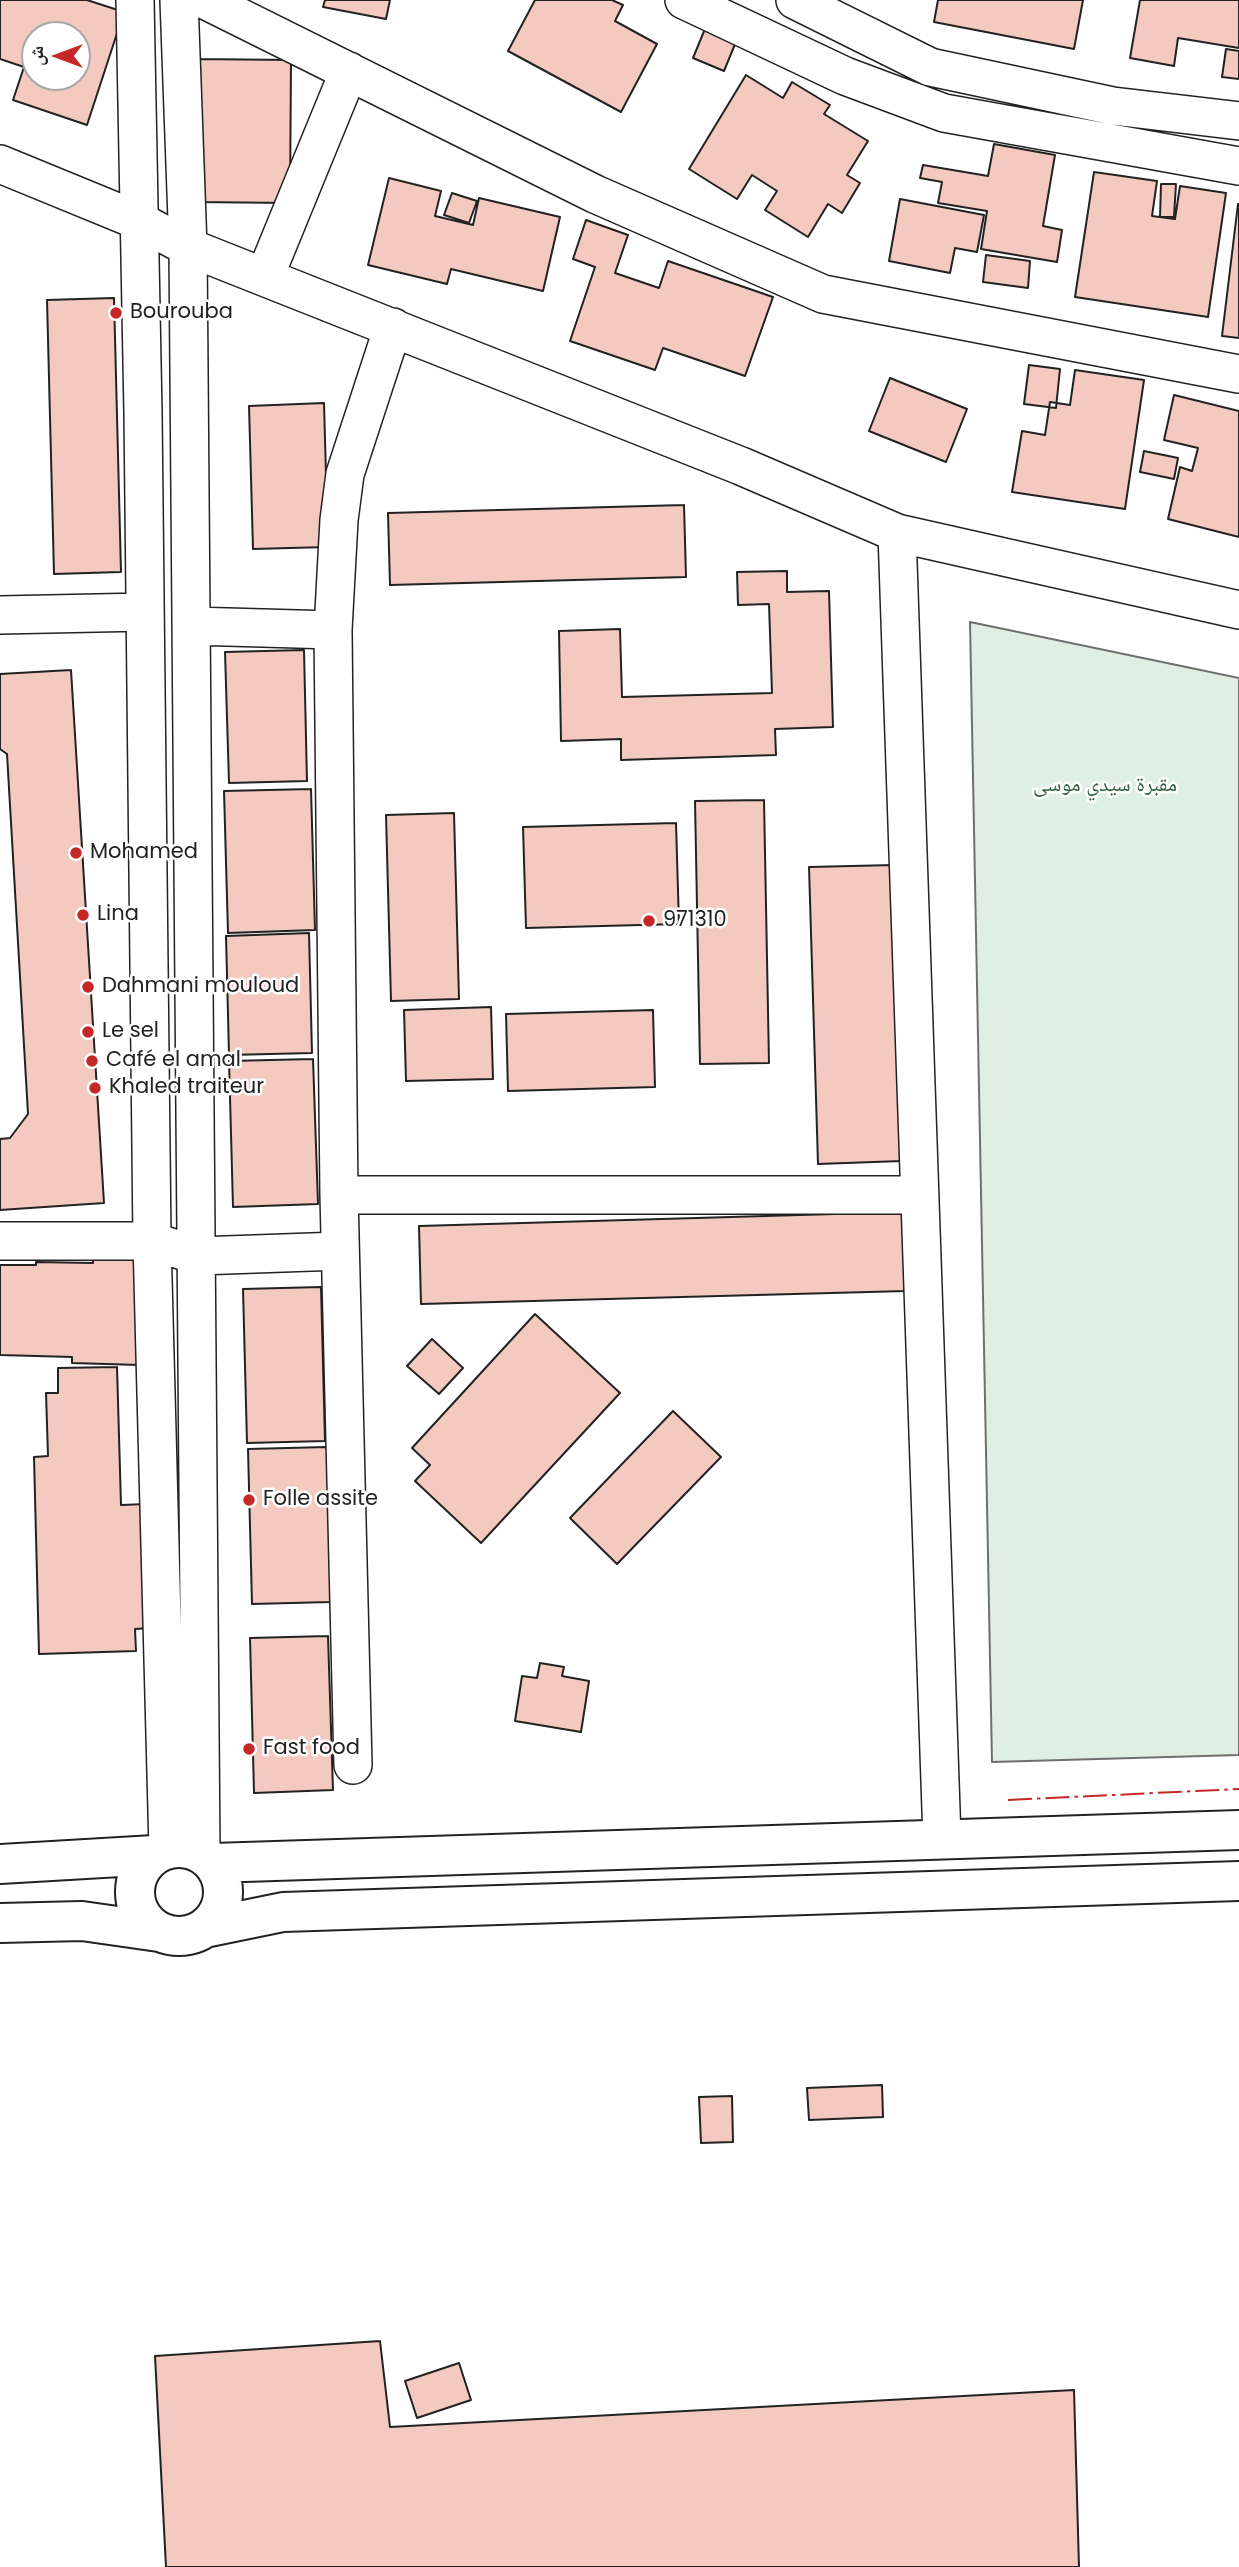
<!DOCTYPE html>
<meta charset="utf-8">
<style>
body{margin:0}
#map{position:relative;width:1239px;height:2567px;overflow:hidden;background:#fff;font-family:Poppins,"Noto Naskh Arabic",sans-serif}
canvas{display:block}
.north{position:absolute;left:21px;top:21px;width:70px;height:70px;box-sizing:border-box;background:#fff;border:2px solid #a7a7a7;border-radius:50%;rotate:270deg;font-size:19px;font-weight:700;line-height:28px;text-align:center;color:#222}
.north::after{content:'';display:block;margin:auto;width:24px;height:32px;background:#c62828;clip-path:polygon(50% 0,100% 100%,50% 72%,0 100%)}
</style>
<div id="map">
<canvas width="1239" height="2567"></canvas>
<div class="north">ش</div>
</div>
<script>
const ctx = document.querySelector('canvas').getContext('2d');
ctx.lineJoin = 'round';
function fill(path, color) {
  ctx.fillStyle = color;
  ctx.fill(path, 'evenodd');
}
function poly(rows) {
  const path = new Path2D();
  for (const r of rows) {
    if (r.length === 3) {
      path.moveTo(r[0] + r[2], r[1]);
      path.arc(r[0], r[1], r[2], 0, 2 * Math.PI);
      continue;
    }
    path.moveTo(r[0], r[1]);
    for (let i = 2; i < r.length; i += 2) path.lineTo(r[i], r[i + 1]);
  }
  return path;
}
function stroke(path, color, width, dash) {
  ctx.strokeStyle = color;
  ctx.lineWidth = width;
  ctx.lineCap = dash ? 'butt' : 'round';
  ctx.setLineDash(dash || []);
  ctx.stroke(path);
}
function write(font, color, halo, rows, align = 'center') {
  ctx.font = font + ' Poppins,"Noto Naskh Arabic",sans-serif';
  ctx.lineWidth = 5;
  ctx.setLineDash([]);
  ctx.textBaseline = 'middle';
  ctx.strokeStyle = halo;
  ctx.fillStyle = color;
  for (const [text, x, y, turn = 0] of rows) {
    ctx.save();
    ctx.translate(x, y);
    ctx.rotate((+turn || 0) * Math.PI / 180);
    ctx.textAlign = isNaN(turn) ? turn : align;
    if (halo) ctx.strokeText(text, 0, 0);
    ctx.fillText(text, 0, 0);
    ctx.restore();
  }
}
const green = poly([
 [970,622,1239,678,1239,1755,992,1762,970,622]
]);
fill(green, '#e0efe3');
stroke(green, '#6f6f6f', 2);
const building = poly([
 [0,0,87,0,124,12,87,125,13,100,24,67,0,59,0,0],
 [35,35,77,35,77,77,35,77,35,35],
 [325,0,390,0,386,19,323,7,325,0],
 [535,0,612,0,623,5,615,21,657,44,621,112,508,51,535,0],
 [938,0,1083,0,1074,49,934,22,938,0],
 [1140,0,1239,0,1239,48,1178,38,1174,66,1130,58,1140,0],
 [709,19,740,32,724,71,693,58,709,19],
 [1226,49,1239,51,1239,79,1222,77,1226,49],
 [196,59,291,60,290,203,194,202,196,59],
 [746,75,783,98,792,82,830,105,824,114,868,141,847,175,860,183,842,213,828,204,808,237,765,210,777,191,752,175,737,199,689,169,746,75],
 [994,144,1055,155,1043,226,1062,230,1057,262,981,249,987,211,938,203,942,182,920,178,923,165,988,176,994,144],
 [1094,172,1157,181,1152,216,1175,219,1180,186,1226,193,1208,317,1075,297,1094,172],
 [389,178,441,191,435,216,473,225,479,198,560,217,543,291,451,269,447,284,368,265,389,178],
 [1161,184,1176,184,1174,217,1160,217,1161,184],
 [452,193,477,201,469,223,444,215,452,193],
 [900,199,984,215,977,252,955,248,950,273,889,261,900,199],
 [1238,204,1239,204,1239,338,1222,336,1238,204],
 [586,220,628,235,615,273,659,288,668,261,773,297,745,376,663,348,655,370,570,341,595,267,573,259,586,220],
 [986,255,1030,261,1028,288,983,282,986,255],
 [114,298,121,572,54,574,47,300,114,298],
 [1029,365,1060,369,1056,408,1024,404,1029,365],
 [1075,370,1144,380,1125,509,1012,492,1022,431,1045,435,1050,402,1070,405,1075,370],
 [890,378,967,409,946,462,869,431,890,378],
 [1174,395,1239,411,1239,537,1168,519,1180,467,1192,471,1198,448,1164,440,1174,395],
 [324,403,328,547,253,549,249,406,324,403],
 [1144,451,1178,458,1174,479,1140,472,1144,451],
 [684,505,686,577,390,585,388,513,684,505],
 [787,571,787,592,829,591,833,727,775,729,776,755,621,760,621,739,561,741,559,631,620,629,622,697,772,693,769,604,738,605,737,572,787,571],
 [304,650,307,781,229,783,225,652,304,650],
 [71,670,104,1203,0,1210,0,1139,10,1138,28,1114,7,754,0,749,0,674,71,670],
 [311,789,315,930,228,933,224,791,311,789],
 [764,800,769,1063,700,1064,695,801,764,800],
 [454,813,459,999,391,1001,386,815,454,813],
 [676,823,679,924,526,928,523,827,676,823],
 [894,865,902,1161,818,1164,809,867,894,865],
 [309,933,312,1053,229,1055,226,936,309,933],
 [491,1007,493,1079,406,1081,404,1010,491,1007],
 [653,1010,655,1087,508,1091,506,1014,653,1010],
 [313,1059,318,1204,233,1207,229,1061,313,1059],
 [904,1212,906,1291,421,1304,419,1226,904,1212],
 [93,1259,143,1260,140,1365,72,1363,72,1357,0,1355,0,1265,36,1265,36,1262,93,1263,93,1259],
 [321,1287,325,1441,247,1443,243,1289,321,1287],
 [535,1314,620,1393,481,1543,415,1481,430,1465,412,1448,535,1314],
 [432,1339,463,1368,439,1394,407,1366,432,1339],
 [117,1367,121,1505,147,1504,150,1628,135,1629,136,1651,39,1654,34,1457,48,1456,46,1393,58,1393,58,1368,117,1367],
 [673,1411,721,1457,617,1564,570,1518,673,1411],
 [327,1447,331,1602,252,1604,248,1449,327,1447],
 [328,1636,333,1790,254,1793,250,1638,328,1636],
 [540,1663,564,1667,562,1676,589,1681,581,1732,515,1721,522,1676,537,1678,540,1663],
 [882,2085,883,2117,809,2120,807,2088,882,2085],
 [732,2096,733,2142,701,2143,699,2097,732,2096],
 [380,2341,390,2427,1074,2390,1079,2567,166,2567,155,2356,380,2341],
 [459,2363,471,2400,417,2418,405,2381,459,2363]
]);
fill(building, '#f3c9c0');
stroke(building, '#222', 2);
const minor = poly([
 [135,0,143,413,152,1241,168,1849],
 [179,0,188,247,201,1854],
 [205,0,595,194,823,294,1239,374],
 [684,0,845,76,944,113,1239,166],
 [795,0,930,67,1113,106,1239,121],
 [0,164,139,221,188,247,741,466,897,533,1239,610],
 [265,276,349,71],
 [897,533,942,1839],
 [0,615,145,612],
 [192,626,333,630],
 [339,1195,920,1195],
 [0,1241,152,1241,198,1256,340,1251],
 [353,1765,339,1195,333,630,339,520,345,474,393,327]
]);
const trunk = poly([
 [179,1892,44],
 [213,1863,1239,1830],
 [0,1864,154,1855],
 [0,1923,82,1921,159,1932],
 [205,1928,283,1912,1239,1881]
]);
stroke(minor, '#222', 40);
stroke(trunk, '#222', 42);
stroke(minor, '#fff', 37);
stroke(trunk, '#fff', 38);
stroke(poly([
 [1008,1800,1239,1789]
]), '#c62828', 2, [24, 5, 3.5, 5]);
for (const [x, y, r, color] of [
 [116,313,7,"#c62828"],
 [76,853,7,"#c62828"],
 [83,915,7,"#c62828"],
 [649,921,7,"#c62828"],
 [88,987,7,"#c62828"],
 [88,1032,7,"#c62828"],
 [92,1061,7,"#c62828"],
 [95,1088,7,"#c62828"],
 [249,1500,7,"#c62828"],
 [249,1749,7,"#c62828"]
]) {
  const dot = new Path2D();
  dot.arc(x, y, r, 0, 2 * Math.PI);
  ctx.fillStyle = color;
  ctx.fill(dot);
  stroke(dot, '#fff', 2.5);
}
write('21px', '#222', '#fff', [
 ["Bourouba",130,313],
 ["Mohamed",90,853],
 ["Lina",97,915],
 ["971310",663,921],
 ["Dahmani mouloud",102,987],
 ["Le sel",102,1032],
 ["Café el amal",106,1061],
 ["Khaled traiteur",109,1088],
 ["Folle assite",263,1500],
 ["Fast food",263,1749]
], 'left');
write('21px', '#2f5e38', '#fff', [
 ["مقبرة سيدي موسى",1105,786]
]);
</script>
